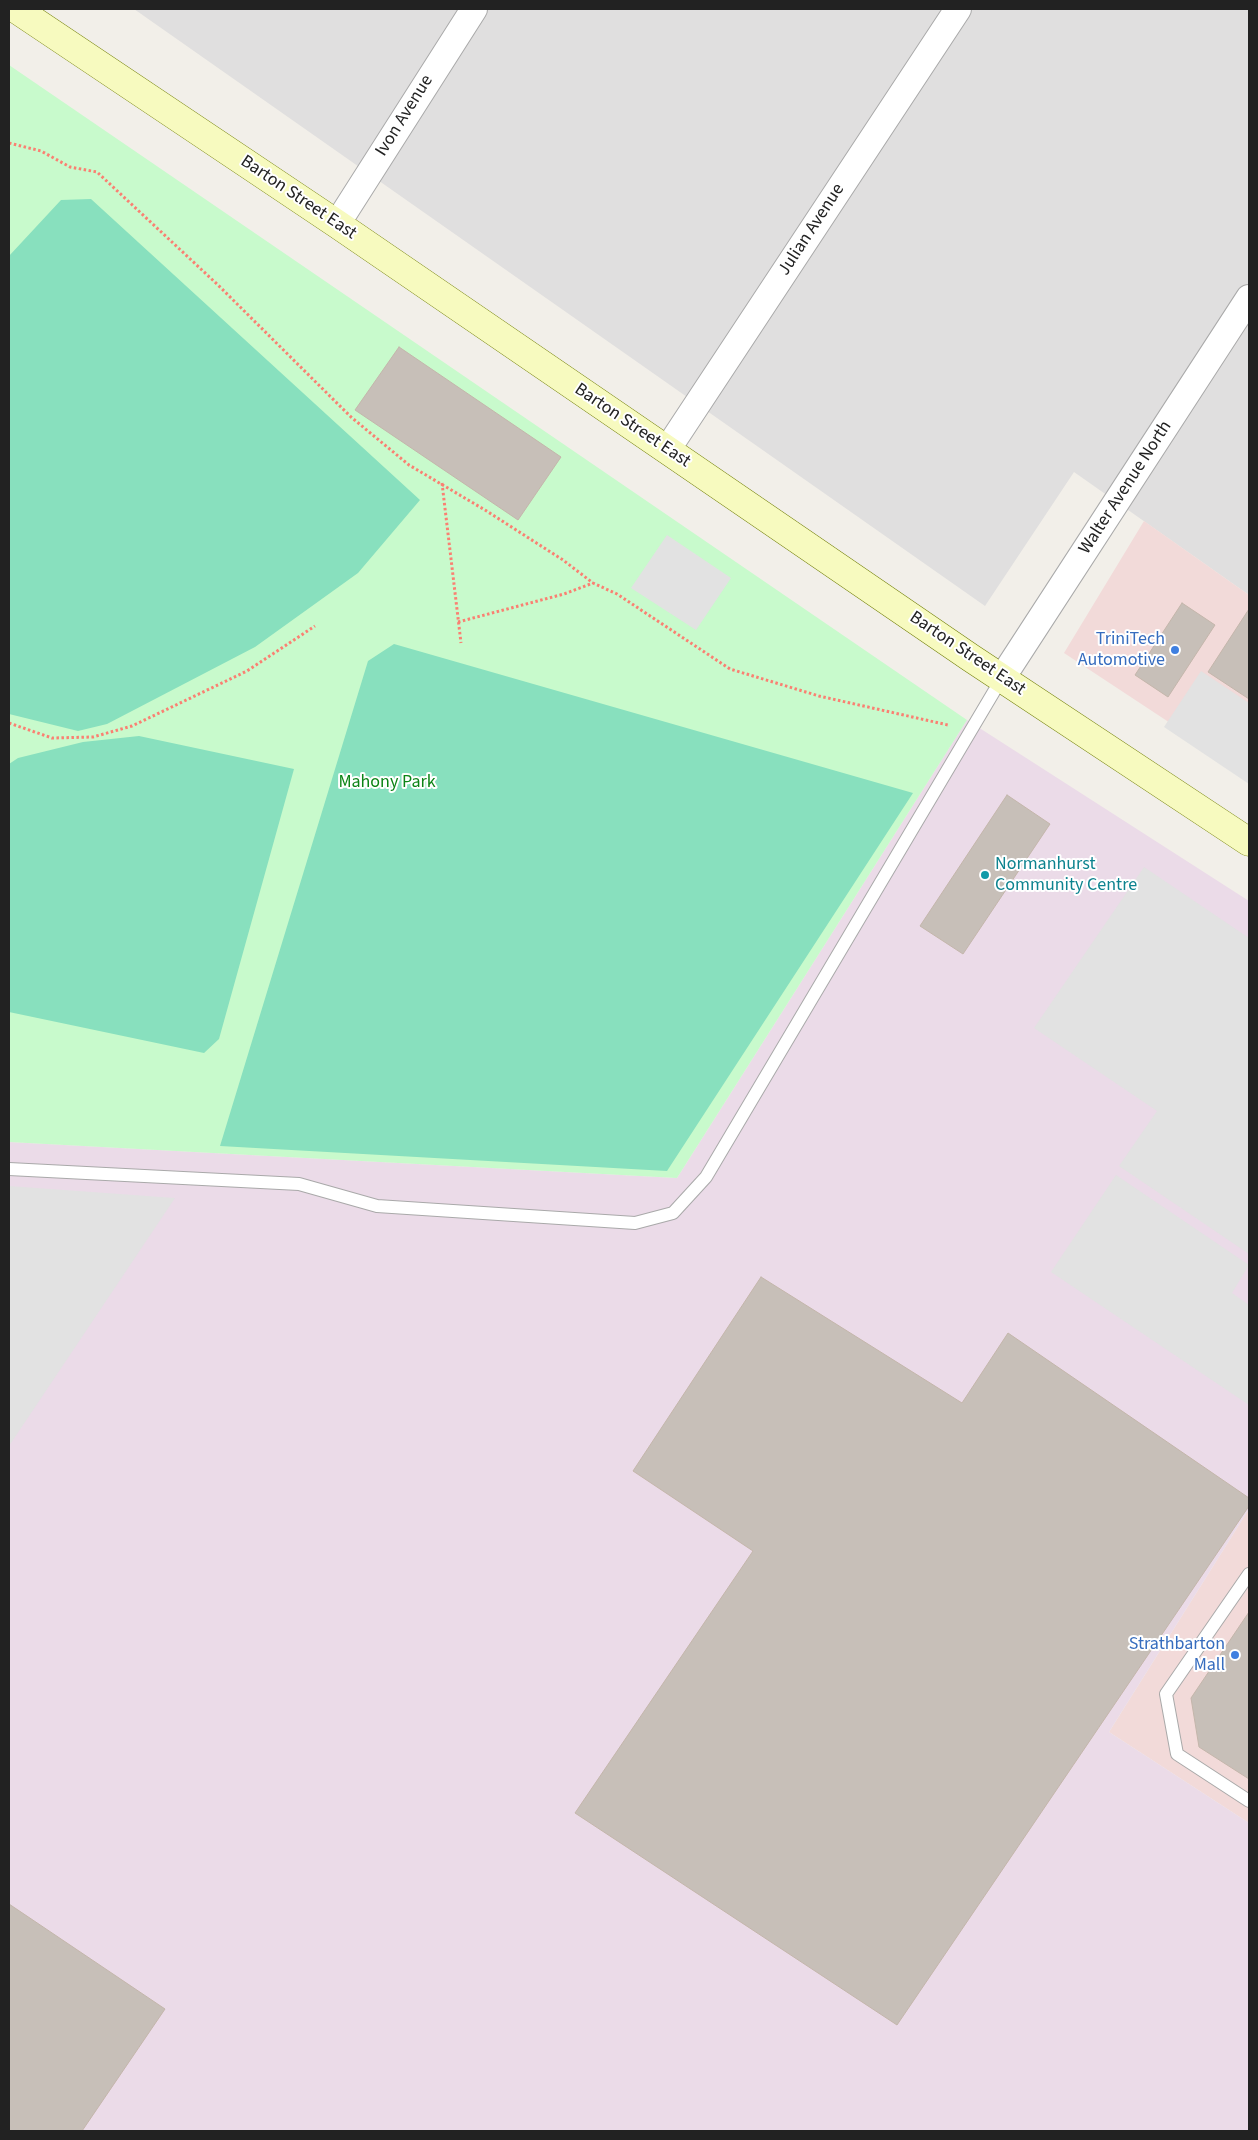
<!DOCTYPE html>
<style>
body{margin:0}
#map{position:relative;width:1258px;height:2140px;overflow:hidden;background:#f2efe9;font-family:"Source Sans 3",sans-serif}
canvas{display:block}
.frame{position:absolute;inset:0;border:10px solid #222;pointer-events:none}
</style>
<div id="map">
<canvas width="1258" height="2140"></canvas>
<div class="frame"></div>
</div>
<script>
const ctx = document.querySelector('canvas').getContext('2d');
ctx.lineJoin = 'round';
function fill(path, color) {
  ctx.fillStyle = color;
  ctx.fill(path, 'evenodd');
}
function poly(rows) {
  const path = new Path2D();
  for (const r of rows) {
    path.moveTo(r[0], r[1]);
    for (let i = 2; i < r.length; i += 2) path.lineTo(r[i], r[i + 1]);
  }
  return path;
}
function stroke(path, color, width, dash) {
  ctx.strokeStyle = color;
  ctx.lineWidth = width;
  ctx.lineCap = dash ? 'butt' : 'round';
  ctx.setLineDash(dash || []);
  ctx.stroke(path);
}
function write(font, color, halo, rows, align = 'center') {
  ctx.font = font + ' "Source Sans 3",sans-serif';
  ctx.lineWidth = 4;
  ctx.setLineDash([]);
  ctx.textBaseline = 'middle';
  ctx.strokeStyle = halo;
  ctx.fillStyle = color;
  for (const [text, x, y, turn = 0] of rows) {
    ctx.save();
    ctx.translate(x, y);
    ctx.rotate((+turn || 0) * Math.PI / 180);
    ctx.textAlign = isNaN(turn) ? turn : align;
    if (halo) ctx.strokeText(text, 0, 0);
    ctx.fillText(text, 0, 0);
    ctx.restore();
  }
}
fill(poly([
 [134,9,1249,9,1249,595,1074,472,985,606]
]), '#e0dfdf');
fill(poly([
 [1144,521,1249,595,1249,775,1064,653],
 [1249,1509,1249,1823,1109,1732]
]), '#f2dad9');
fill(poly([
 [967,720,1249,901,1249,1509,1109,1732,1249,1823,1249,2131,9,2131,9,1142,677,1178]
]), '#ebdbe8');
fill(poly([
 [9,65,967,720,677,1178,9,1142]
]), '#c8facc');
fill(poly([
 [91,199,420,500,358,573,255,647,107,724,78,731,9,714,9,256,61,200],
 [394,644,913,793,667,1171,220,1146,368,661],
 [139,736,294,769,219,1039,204,1053,9,1012,9,764,18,758,83,742]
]), '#88e0be');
fill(poly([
 [667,535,731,578,696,630,631,588],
 [1201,671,1249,703,1249,784,1164,727],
 [1144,867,1249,938,1249,1254,1119,1166,1157,1111,1034,1028],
 [1116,1175,1249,1265,1232,1293,1249,1305,1249,1405,1051,1272],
 [9,1186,175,1198,9,1446]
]), '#e2e2e2');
const building = poly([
 [399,347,561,457,518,520,355,410,399,347],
 [1182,603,1215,625,1168,697,1135,675,1182,603],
 [1249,609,1249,699,1208,672,1249,609],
 [1007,795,1050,824,963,954,920,926,1007,795],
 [761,1277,962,1403,1008,1333,1249,1498,1249,1506,897,2025,575,1813,753,1551,633,1471,761,1277],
 [1249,1612,1249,1779,1199,1747,1191,1698,1249,1612],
 [9,1904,165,2009,82,2131,9,2131,9,1904]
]);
fill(building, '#c7bfb8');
stroke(building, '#c4b6ab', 1);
const lane = poly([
 [9,1169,299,1184,377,1206,635,1223,673,1213,706,1177,1002,678],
 [1249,1574,1166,1694,1177,1754,1249,1801]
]);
const street = poly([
 [337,224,474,9],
 [667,450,958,9],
 [1002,678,1249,298]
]);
const secondary = poly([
 [16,9,337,224,971,658,1249,842]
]);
stroke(lane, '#a9a9a9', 14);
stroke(street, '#a9a9a9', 28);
stroke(secondary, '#707d05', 29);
stroke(poly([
 [9,143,41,151,70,167,97,172,218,285,351,417,409,465,485,510,563,560,593,583,617,594,730,669,819,696,948,725],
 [442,483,461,643],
 [458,622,564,594,593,583],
 [9,723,52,738,93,737,132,726,247,671,315,626]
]), '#fa8072', 3, [2.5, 2.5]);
stroke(lane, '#fff', 12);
stroke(street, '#fff', 26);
stroke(secondary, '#f7fabf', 28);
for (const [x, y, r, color] of [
 [1175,650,5,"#3f7fe0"],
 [985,875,5,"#0f9aa8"],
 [1235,1655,5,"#3f7fe0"]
]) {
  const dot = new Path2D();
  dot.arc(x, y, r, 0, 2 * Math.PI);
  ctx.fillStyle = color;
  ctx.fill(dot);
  stroke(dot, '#fff', 2);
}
write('18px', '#222', '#fff', [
 ["Ivon Avenue",405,116,-58],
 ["Barton Street East",298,198,34],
 ["Julian Avenue",812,230,-57],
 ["Barton Street East",632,426,34],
 ["Walter Avenue North",1126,488,-57],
 ["Barton Street East",967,654,34]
]);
write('18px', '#366cbe', '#fff', [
 ["TriniTech",1165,640],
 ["Automotive",1165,661],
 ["Strathbarton",1225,1645],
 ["Mall",1225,1666]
], 'right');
write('18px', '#0c8416', '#fff', [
 ["Mahony Park",387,783]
]);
write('18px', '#0d838f', '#fff', [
 ["Normanhurst",995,865],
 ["Community Centre",995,886]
], 'left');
</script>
